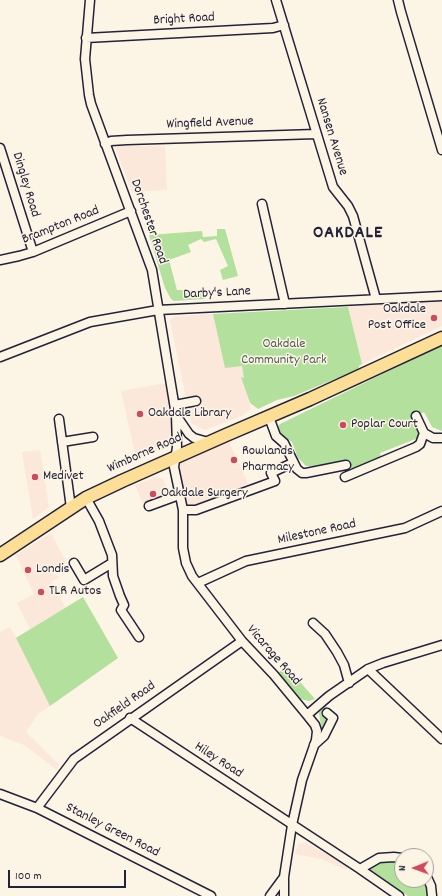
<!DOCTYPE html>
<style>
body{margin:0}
#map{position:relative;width:442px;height:896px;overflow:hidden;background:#fcf5e5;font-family:Dekko,sans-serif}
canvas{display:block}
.north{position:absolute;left:394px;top:848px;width:40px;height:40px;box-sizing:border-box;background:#fcf5e5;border:1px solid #a5a1a1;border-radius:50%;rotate:269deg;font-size:11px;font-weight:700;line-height:16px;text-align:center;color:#22223b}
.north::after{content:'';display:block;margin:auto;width:14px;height:18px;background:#d1495b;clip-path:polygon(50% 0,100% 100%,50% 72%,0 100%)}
.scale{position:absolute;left:8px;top:870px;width:118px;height:18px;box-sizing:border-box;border:2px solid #22223b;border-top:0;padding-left:5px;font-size:12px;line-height:14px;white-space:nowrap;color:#22223b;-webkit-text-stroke:3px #fcf5e5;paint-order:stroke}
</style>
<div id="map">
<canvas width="442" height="896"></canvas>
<div class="north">N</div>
<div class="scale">100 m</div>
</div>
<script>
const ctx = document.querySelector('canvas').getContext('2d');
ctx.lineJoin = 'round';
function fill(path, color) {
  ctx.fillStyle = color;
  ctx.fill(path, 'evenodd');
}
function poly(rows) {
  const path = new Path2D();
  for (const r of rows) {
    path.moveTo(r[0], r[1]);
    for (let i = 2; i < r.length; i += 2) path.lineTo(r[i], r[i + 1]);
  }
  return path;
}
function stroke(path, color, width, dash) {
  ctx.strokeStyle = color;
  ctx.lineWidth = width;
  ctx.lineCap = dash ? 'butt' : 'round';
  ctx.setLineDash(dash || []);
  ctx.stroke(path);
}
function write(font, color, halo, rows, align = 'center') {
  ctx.font = font + ' Dekko,sans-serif';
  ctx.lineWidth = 3;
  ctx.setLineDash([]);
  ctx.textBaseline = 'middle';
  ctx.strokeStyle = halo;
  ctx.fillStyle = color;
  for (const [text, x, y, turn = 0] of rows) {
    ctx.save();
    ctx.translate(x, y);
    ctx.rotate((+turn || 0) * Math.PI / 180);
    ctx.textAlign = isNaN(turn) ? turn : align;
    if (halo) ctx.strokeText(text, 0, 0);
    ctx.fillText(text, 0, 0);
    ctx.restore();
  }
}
fill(poly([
 [123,146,165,146,167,190,132,192,115,147],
 [442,301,442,326,362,364,348,307,372,304],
 [207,314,213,314,225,368,242,365,245,378,242,378,251,409,242,416,205,430,191,423,170,320,173,317],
 [166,383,172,423,170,439,161,449,136,458,121,391],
 [226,435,251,490,183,510,176,456],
 [40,450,49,507,33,519,22,452],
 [156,477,163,479,172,499,145,509,135,485],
 [51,533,67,563,52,573,60,577,51,582,66,608,83,597,118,658,37,715,26,732,59,765,57,770,24,745,0,736,0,632,10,627,16,637,30,629,17,603,34,594,16,555],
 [305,842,347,866,347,870,321,859,295,854,298,844]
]), '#fbe8da');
fill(poly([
 [217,229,225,229,238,276,223,280,220,270,228,266,216,239,204,242,201,239,188,245,191,252,169,260,177,290,203,290,205,299,174,301,171,299,165,288,149,235,202,231,203,237,217,236],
 [348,307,362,364,359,366,359,369,294,396,277,400,258,409,250,403,241,377,244,378,242,366,225,368,213,314],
 [442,345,442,431,432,427,424,412,412,418,420,434,418,438,380,453,381,457,353,469,349,467,347,460,317,466,306,466,298,458,292,442,279,434,277,427,280,424],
 [83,597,118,658,50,706,16,638],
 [286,666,315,699,309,701,300,699,294,691,277,674],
 [326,706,329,709,325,713,330,718,322,732,319,713,320,711],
 [390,860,402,861,402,880,425,880,430,896,408,896,368,868,373,864]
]), '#b3e09d');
const minor = poly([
 [90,0,85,59,89,95,91,104,152,270,176,415,177,447,174,467,183,510,183,548,186,563,192,576,242,641,274,675,307,715,315,725,317,731,316,740,302,780,292,825,284,877,284,896],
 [276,0,333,187,348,206,353,216,376,299],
 [398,0,401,12,442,150],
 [86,38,273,28,284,25],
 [105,144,111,141,127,140,316,134],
 [0,148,33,252],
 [262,204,285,304],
 [0,260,19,256,33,252,131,211],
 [0,357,90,322,158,310,442,296],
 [175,405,196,401],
 [416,416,424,433,433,438,442,438],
 [269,417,276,436,284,443,297,469,302,473,306,473,346,465],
 [178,418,189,434,194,438,208,442],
 [59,419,71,508],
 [62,442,93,437],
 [345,477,416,447,420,444,424,433],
 [86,498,99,521,112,555,113,576,120,596,124,605,121,610,139,637],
 [149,506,179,495],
 [183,510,196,510,275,481,271,473,288,465],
 [74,563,84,580,112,563],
 [198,583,246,561,405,528,442,511],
 [313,623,325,634,337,652,344,665,349,683],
 [368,669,442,739],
 [307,715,329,696,368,669,383,663,442,645],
 [130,718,360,869,379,858,394,857,402,858],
 [314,745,324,736,333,718,327,713],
 [0,794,37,808,211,896],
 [37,808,74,759,242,641],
 [360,869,399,896],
 [426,875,431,886,432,896],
 [270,896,284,877]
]);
const highway = poly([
 [0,555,86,498,122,481,226,435,310,399,442,338]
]);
stroke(minor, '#22223b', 11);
stroke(highway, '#22223b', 15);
stroke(minor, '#fcf5e5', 8);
stroke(highway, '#fcde96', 12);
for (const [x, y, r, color] of [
 [434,318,4,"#d1495b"],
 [140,414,4,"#d1495b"],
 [343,425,4,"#d1495b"],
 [234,460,4,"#d1495b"],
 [35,477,4,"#d1495b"],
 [153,494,4,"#d1495b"],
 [28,570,4,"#d1495b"],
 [41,592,4,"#d1495b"]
]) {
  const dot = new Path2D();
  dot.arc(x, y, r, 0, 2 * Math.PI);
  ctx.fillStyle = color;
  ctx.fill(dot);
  stroke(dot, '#fcf5e5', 1.5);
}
write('14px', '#22223b', '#fcf5e5', [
 ["Bright Road",184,20,-3],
 ["Wingfield Avenue",210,124,-2],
 ["Nansen Avenue",331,137,73],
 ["Dingley Road",25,185,73],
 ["Dorchester Road",148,222,71],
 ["Brampton Road",61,226,-22],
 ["Darby's Lane",217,294,-3],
 ["Wimborne Road",145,454,-24],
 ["Milestone Road",317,533,-12],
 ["Vicarage Road",273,656,49],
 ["Oakfield Road",125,706,-35],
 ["Hiley Road",218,761,33],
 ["Stanley Green Road",112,831,27]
]);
write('14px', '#22223b', '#fcf5e5', [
 ["Oakdale",426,310,"right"],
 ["Post Office",426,326,"right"],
 ["Oakdale Library",148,414],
 ["Poplar Court",351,425],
 ["Rowlands",242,452],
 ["Pharmacy",242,468],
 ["Medivet",43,477],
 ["Oakdale Surgery",161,494],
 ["Londis",36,570],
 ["TLR Autos",49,592]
], 'left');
write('14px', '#4e5b58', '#fcf5e5', [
 ["Oakdale",284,345],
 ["Community Park",284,361]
]);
ctx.letterSpacing = '1px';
write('bold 18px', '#22223b', '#fcf5e5', [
 ["OAKDALE",348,235]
]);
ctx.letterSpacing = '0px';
</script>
